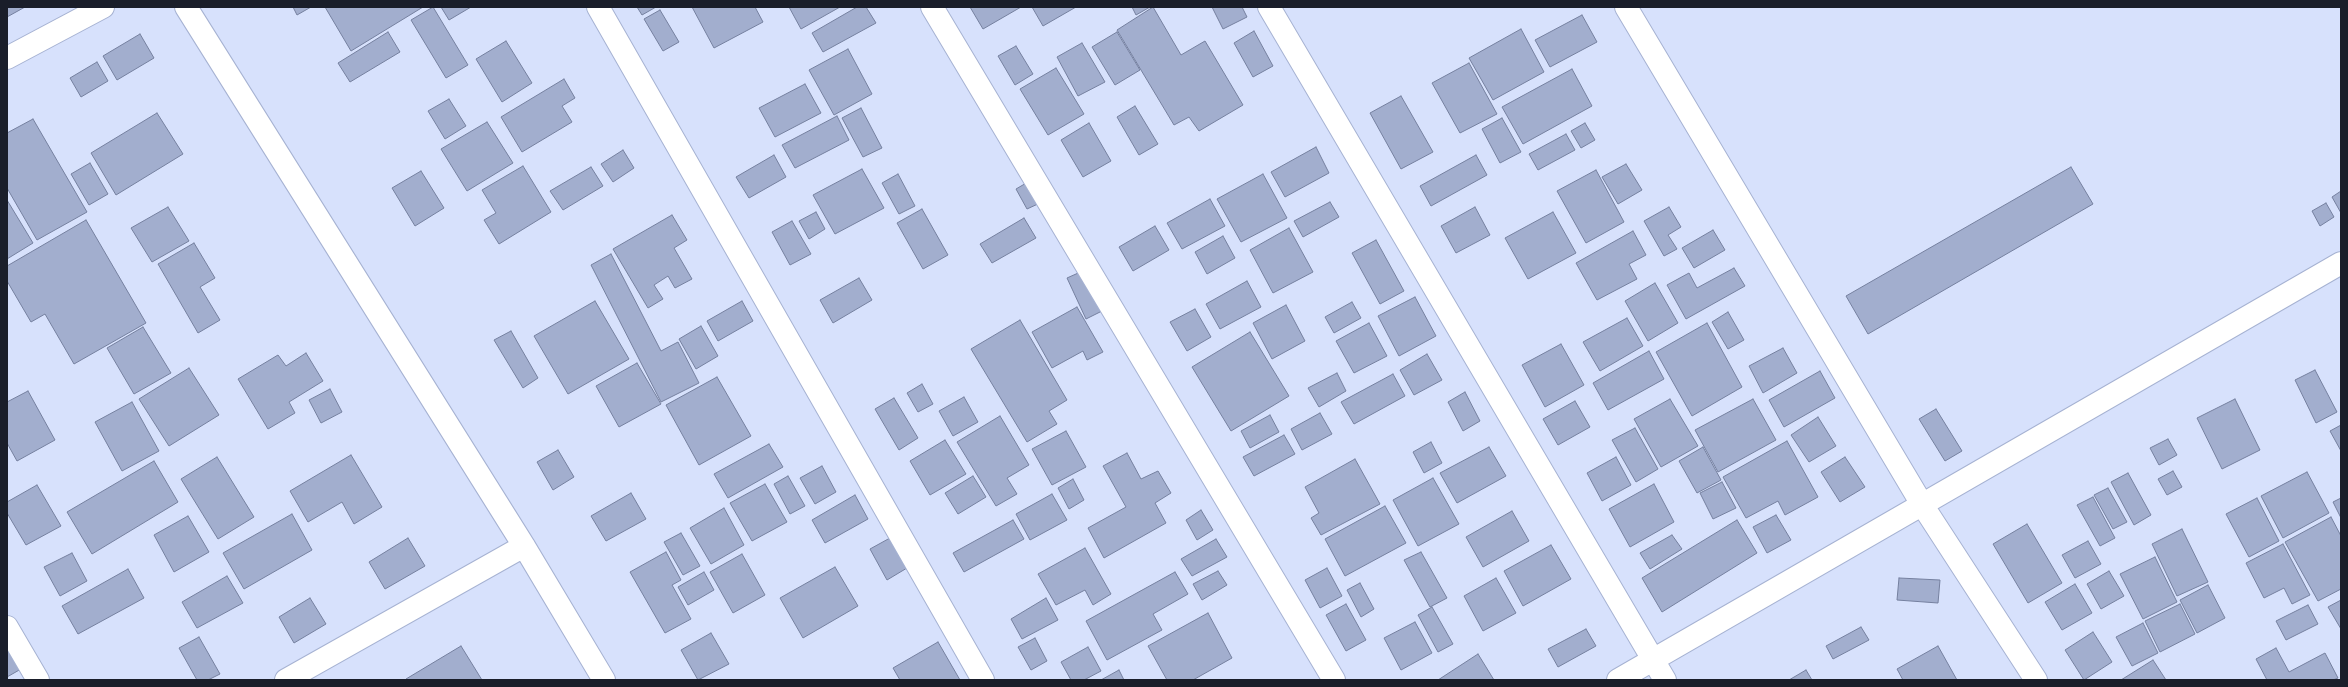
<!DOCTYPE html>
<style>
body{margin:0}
#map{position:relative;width:2348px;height:687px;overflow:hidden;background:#d7e1fc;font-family:Raleway,sans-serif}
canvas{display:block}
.frame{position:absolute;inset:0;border:8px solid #1a1e2a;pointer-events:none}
</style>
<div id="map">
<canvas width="2348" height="687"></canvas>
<div class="frame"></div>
</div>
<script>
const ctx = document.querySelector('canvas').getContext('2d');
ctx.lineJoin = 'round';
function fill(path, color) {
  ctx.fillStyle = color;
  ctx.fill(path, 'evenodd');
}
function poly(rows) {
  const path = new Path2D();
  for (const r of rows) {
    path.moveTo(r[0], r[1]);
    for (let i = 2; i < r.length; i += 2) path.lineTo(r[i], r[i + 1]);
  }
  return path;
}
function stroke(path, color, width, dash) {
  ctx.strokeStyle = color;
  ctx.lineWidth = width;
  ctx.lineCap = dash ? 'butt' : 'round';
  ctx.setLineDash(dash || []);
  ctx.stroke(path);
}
const building = poly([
 [7,7,25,7,7,17,7,7],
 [293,7,311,7,297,15,293,7],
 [325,7,423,7,351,51,325,7],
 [433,7,468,65,446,78,411,20,433,7],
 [441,7,471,7,449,20,441,7],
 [637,7,656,7,642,15,637,7],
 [692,7,755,7,763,22,714,48,692,7],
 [789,7,840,7,801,29,789,7],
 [857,7,866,7,876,23,823,52,812,33,857,7],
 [970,7,1021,7,983,29,970,7],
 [1032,7,1076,7,1043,26,1032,7],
 [1132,7,1150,7,1136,15,1132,7],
 [1153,7,1181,55,1205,41,1243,105,1199,131,1189,117,1174,125,1117,30,1153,7],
 [1212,7,1242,7,1247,17,1223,29,1212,7],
 [660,10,679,42,663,51,644,19,660,10],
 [1582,15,1597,42,1550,67,1535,40,1582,15],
 [1521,29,1544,72,1493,100,1469,58,1521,29],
 [1254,31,1273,66,1253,77,1234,43,1254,31],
 [388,32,400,52,350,82,338,63,388,32],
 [1117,32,1140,70,1115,85,1092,47,1117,32],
 [140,34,154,58,117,80,103,56,140,34],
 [506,41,532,83,502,102,476,59,506,41],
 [1082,43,1105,82,1078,96,1057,57,1082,43],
 [1016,46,1033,74,1015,85,998,56,1016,46],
 [848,49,872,94,834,115,809,70,848,49],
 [97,62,108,81,81,97,70,78,97,62],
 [1469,63,1497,114,1460,133,1432,83,1469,63],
 [1056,68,1084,114,1048,135,1020,89,1056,68],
 [1572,69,1592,106,1523,144,1502,107,1572,69],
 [564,79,575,98,562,106,572,122,522,152,501,117,564,79],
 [805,84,821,113,775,137,759,108,805,84],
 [1401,96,1433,152,1401,169,1370,113,1401,96],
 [449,99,466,126,445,139,428,111,449,99],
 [1135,106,1158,144,1139,155,1117,117,1135,106],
 [861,108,882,148,863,157,842,118,861,108],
 [157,113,183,154,116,195,91,153,157,113],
 [837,116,849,140,795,168,782,145,837,116],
 [1502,118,1521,152,1500,163,1482,129,1502,118],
 [33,119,87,212,37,240,7,188,7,133,33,119],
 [487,122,513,163,467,191,441,149,487,122],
 [1089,123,1111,161,1083,177,1061,140,1089,123],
 [1585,123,1595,140,1581,148,1571,131,1585,123],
 [1566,134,1575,150,1538,170,1529,154,1566,134],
 [1316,147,1329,173,1285,197,1271,172,1316,147],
 [623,150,634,168,613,182,601,164,623,150],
 [774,155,786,177,749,198,736,177,774,155],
 [1476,155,1487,175,1431,206,1420,186,1476,155],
 [90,163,108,194,89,205,71,174,90,163],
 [1626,164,1642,190,1618,204,1602,177,1626,164],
 [523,166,551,212,499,244,484,220,496,213,482,190,523,166],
 [591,167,603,186,563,210,550,191,591,167],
 [2071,167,2093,204,1868,334,1846,296,2071,167],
 [862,169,884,208,835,234,813,195,862,169],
 [1596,170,1624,222,1586,243,1557,191,1596,170],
 [421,171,444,208,415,226,392,188,421,171],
 [898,174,915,206,899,214,882,183,898,174],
 [1263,174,1287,218,1241,242,1217,199,1263,174],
 [1028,182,1040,203,1027,209,1016,189,1028,182],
 [2341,191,2341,213,2332,197,2341,191],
 [1210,199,1225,226,1182,249,1167,223,1210,199],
 [7,200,33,243,7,259,7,200],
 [1330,202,1339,217,1303,237,1294,221,1330,202],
 [2326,203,2334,217,2320,226,2312,211,2326,203],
 [168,207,189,241,152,262,131,228,168,207],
 [1475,207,1490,235,1456,253,1441,226,1475,207],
 [1669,207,1681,227,1668,235,1677,249,1664,256,1644,221,1669,207],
 [922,209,948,255,923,269,897,223,922,209],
 [816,212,825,229,809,239,799,221,816,212],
 [1553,212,1576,253,1528,279,1505,238,1553,212],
 [672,215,687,240,674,248,692,279,675,288,668,276,654,285,663,299,648,308,613,249,672,215],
 [1024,218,1036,238,992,263,980,244,1024,218],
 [86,220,146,323,74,364,45,314,31,322,7,281,7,266,86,220],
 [792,221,811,254,790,265,772,232,792,221],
 [1155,226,1169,250,1133,271,1119,247,1155,226],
 [1289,228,1313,272,1273,293,1250,250,1289,228],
 [1713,230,1725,250,1694,268,1682,248,1713,230],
 [1633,231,1646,255,1629,264,1637,279,1597,300,1576,263,1633,231],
 [1223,236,1235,258,1207,274,1195,252,1223,236],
 [1376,240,1404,291,1380,304,1352,253,1376,240],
 [194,243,215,278,200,287,220,320,198,333,158,264,194,243],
 [611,254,661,351,678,342,699,383,661,402,591,265,611,254],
 [1734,268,1745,286,1686,319,1667,285,1689,273,1697,288,1734,268],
 [1085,270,1104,310,1086,319,1067,278,1085,270],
 [859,278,872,300,833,323,820,300,859,278],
 [1247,281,1261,307,1220,329,1206,304,1247,281],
 [1655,283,1678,323,1648,341,1625,301,1655,283],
 [1415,297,1436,336,1399,356,1378,316,1415,297],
 [595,301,629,359,568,394,534,336,595,301],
 [742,301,753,321,718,341,707,321,742,301],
 [1352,302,1361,318,1334,333,1325,317,1352,302],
 [1286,305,1305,341,1272,359,1253,323,1286,305],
 [1077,307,1103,352,1087,360,1083,351,1052,368,1032,332,1077,307],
 [1195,309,1211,337,1187,351,1170,322,1195,309],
 [1728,312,1744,340,1728,349,1712,322,1728,312],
 [1627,318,1643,346,1600,371,1583,342,1627,318],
 [1020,320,1067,400,1049,411,1057,424,1027,442,971,349,1020,320],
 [1369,323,1387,356,1354,373,1336,341,1369,323],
 [1707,323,1742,387,1692,416,1656,352,1707,323],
 [701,326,718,356,696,369,679,339,701,326],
 [143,327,171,373,134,394,107,348,143,327],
 [511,331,538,378,523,388,494,340,511,331],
 [1250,332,1289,396,1231,431,1192,367,1250,332],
 [1561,344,1584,385,1545,407,1522,365,1561,344],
 [1783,348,1797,373,1763,393,1749,366,1783,348],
 [1649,351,1664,379,1608,410,1593,383,1649,351],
 [306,353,323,381,289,402,295,413,268,429,238,379,278,355,286,366,306,353],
 [1427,354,1442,380,1414,395,1400,370,1427,354],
 [637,363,661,404,619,427,596,386,637,363],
 [189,368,219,415,169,446,139,399,189,368],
 [2315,370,2337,412,2316,423,2295,380,2315,370],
 [1820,371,1835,398,1784,427,1769,400,1820,371],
 [1337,373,1346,391,1319,407,1308,388,1337,373],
 [1393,374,1405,396,1354,424,1341,402,1393,374],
 [717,377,751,436,699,465,666,405,717,377],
 [922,384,933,404,918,412,907,393,922,384],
 [330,389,342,412,321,423,309,400,330,389],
 [28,391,55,440,17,461,7,443,7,402,28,391],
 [1465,392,1480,421,1463,431,1448,402,1465,392],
 [964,397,978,422,953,436,939,411,964,397],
 [894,398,918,438,899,450,875,409,894,398],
 [1670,399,1698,446,1661,467,1634,419,1670,399],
 [1753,399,1776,440,1718,472,1695,430,1753,399],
 [2235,399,2260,450,2222,469,2197,418,2235,399],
 [1575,401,1590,427,1558,445,1543,419,1575,401],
 [132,402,159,451,122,471,95,422,132,402],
 [1936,409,1962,451,1945,461,1919,419,1936,409],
 [1320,413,1332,434,1302,450,1291,429,1320,413],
 [1270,415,1279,432,1250,448,1241,431,1270,415],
 [1000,416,1029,465,1007,478,1017,494,996,506,957,442,1000,416],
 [1818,417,1836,446,1809,462,1791,435,1818,417],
 [2341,425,2341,451,2330,431,2341,425],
 [1635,428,1658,469,1636,482,1612,440,1635,428],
 [1066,431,1086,467,1052,485,1032,449,1066,431],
 [1284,435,1295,454,1254,476,1243,457,1284,435],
 [2168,439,2177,455,2159,465,2150,448,2168,439],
 [945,440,966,474,930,495,910,461,945,440],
 [1787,441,1818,497,1785,515,1778,501,1746,518,1723,477,1787,441],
 [1431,442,1442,463,1424,473,1413,452,1431,442],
 [769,444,783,467,728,498,714,474,769,444],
 [1489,447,1506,476,1457,503,1440,473,1489,447],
 [1703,447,1721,480,1697,493,1679,461,1703,447],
 [558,450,574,477,553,490,537,462,558,450],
 [1127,453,1141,479,1158,471,1171,493,1155,503,1166,523,1104,558,1088,528,1126,507,1103,466,1127,453],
 [351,455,382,507,354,524,342,502,308,522,290,491,351,455],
 [217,457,254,517,218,539,181,479,217,457],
 [1616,457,1631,485,1602,501,1587,473,1616,457],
 [1845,457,1865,487,1840,502,1821,472,1845,457],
 [1355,459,1380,504,1321,535,1311,518,1319,513,1305,487,1355,459],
 [154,461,178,502,92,554,67,512,154,461],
 [822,466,836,492,815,504,800,478,822,466],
 [2173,471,2182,487,2167,495,2158,479,2173,471],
 [2307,472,2329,513,2283,538,2261,496,2307,472],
 [2128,473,2151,515,2134,525,2111,482,2128,473],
 [788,476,805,506,790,514,774,484,788,476],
 [973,476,986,497,958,514,945,493,973,476],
 [1433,478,1459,524,1418,546,1393,500,1433,478],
 [1073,479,1084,500,1069,509,1058,488,1073,479],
 [1722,482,1736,508,1713,519,1700,493,1722,482],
 [765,484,787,522,752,541,730,503,765,484],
 [1654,484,1674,522,1630,547,1609,509,1654,484],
 [37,485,61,526,26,545,7,513,7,502,37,485],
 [2108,488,2127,522,2113,529,2094,495,2108,488],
 [631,493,646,519,606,541,591,516,631,493],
 [1052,494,1067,520,1030,540,1016,514,1052,494],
 [855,495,868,519,825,543,812,520,855,495],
 [2093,497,2115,538,2100,546,2077,505,2093,497],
 [2257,498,2279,541,2249,557,2226,514,2257,498],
 [2341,498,2341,518,2333,502,2341,498],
 [1385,506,1406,543,1345,576,1325,539,1385,506],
 [724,508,744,545,711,564,690,528,724,508],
 [1201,510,1213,530,1197,540,1186,520,1201,510],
 [1512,511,1529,541,1483,567,1466,537,1512,511],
 [292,514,312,550,244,589,223,553,292,514],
 [1776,515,1791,540,1767,553,1753,527,1776,515],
 [188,516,209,552,174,572,154,535,188,516],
 [2331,517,2341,536,2341,589,2318,601,2285,542,2331,517],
 [1013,520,1024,539,964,572,953,553,1013,520],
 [1737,520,1757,553,1662,612,1642,578,1737,520],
 [2027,524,2062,583,2028,603,1993,544,2027,524],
 [2182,529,2208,582,2177,596,2152,544,2182,529],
 [681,533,700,566,683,575,664,542,681,533],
 [1672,535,1682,549,1650,569,1640,553,1672,535],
 [408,538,425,566,385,589,369,562,408,538],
 [890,538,907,568,887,580,870,549,890,538],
 [1216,539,1227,557,1192,576,1181,559,1216,539],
 [2088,541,2101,564,2075,578,2062,555,2088,541],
 [2283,544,2310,595,2292,604,2284,588,2264,598,2246,563,2283,544],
 [1551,545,1571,579,1523,606,1504,571,1551,545],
 [1085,548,1111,594,1093,605,1085,590,1056,605,1038,574,1085,548],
 [666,552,681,580,672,585,691,619,665,633,630,572,666,552],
 [1421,552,1447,598,1430,607,1404,560,1421,552],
 [72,553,87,581,60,596,44,567,72,553],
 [742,554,765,595,733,613,710,572,742,554],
 [2155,557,2177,602,2143,619,2120,574,2155,557],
 [835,567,858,606,803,638,780,598,835,567],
 [1327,568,1342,596,1320,608,1305,580,1327,568],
 [128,569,144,598,78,634,62,606,128,569],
 [1218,571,1227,585,1202,600,1193,584,1218,571],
 [2109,571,2124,596,2101,609,2087,584,2109,571],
 [704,572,714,590,688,605,678,587,704,572],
 [1175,572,1188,594,1153,614,1162,630,1107,660,1086,621,1175,572],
 [227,576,243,603,197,628,182,602,227,576],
 [1496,578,1516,613,1483,631,1464,596,1496,578],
 [1899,578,1940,580,1938,603,1897,600,1899,578],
 [1360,583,1374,609,1361,617,1347,590,1360,583],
 [2075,584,2092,613,2062,630,2045,602,2075,584],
 [2208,585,2225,618,2197,633,2180,600,2208,585],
 [310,598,326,624,294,643,279,617,310,598],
 [1046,598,1058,620,1022,639,1011,619,1046,598],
 [2341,600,2341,629,2328,607,2341,600],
 [1346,604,1366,640,1346,651,1326,615,1346,604],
 [2180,604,2195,634,2160,652,2145,621,2180,604],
 [2308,605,2318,624,2286,640,2276,621,2308,605],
 [1432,607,1453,644,1438,652,1418,615,1432,607],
 [1208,613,1232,658,1193,680,1167,680,1148,646,1208,613],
 [1415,622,1432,653,1401,670,1384,638,1415,622],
 [2143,623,2158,653,2132,666,2116,637,2143,623],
 [1861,627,1869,640,1833,659,1826,646,1861,627],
 [1586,629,1596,646,1558,667,1548,649,1586,629],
 [2093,632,2112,662,2084,680,2065,650,2093,632],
 [711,633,729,664,698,680,681,650,711,633],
 [199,637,220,674,208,680,197,680,179,648,199,637],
 [1035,638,1047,661,1031,670,1018,647,1035,638],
 [938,642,960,680,900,680,893,668,938,642],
 [7,645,21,669,7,677,7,645],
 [461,646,482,680,407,680,406,679,461,646],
 [1938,646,1957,680,1903,680,1897,669,1938,646],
 [1088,647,1101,671,1084,680,1071,680,1061,662,1088,647],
 [2276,648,2289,672,2325,653,2338,678,2333,680,2267,680,2256,659,2276,648],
 [1478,654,1494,680,1438,680,1478,654],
 [2153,660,2166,680,2121,680,2153,660],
 [1119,670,1124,680,1101,680,1119,670],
 [1806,670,1812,680,1789,680,1806,670]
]);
fill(building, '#a2aece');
stroke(building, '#75809f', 1);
const minor = poly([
 [186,7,524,546,604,680],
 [598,7,983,680],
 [932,7,1334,680],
 [1269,7,1665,680],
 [1626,7,1923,506,2036,680],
 [7,58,103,7],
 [7,627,38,680],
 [286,680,524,546],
 [1618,680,2341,263]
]);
stroke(minor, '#a6b2d2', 24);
stroke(minor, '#fff', 22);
</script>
